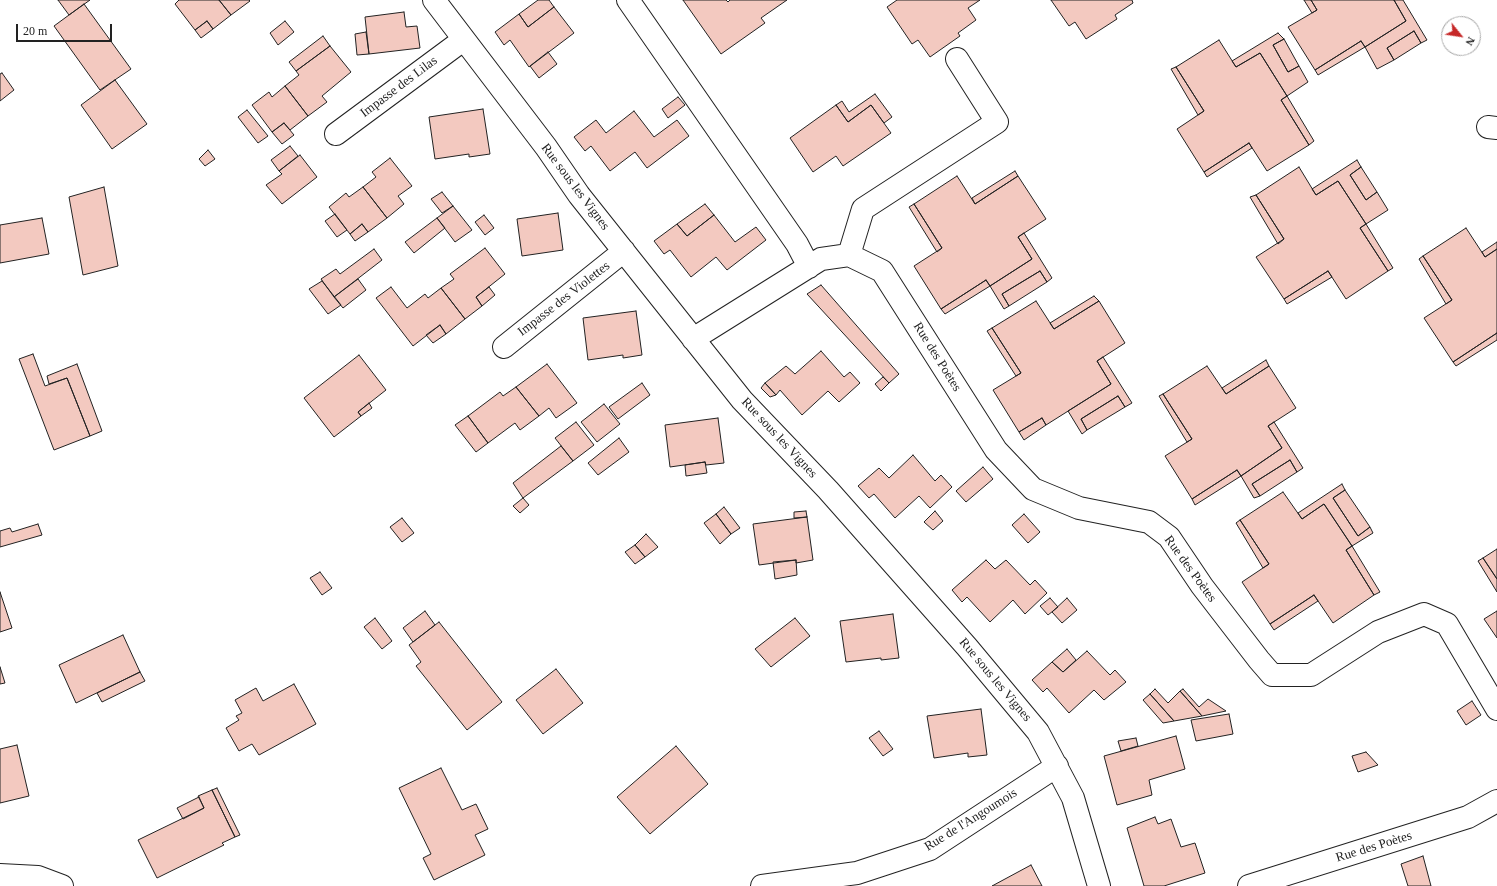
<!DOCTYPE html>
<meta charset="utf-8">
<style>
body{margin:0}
#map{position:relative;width:1497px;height:886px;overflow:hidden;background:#fff;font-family:"Times New Roman",serif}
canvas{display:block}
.north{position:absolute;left:1441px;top:16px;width:40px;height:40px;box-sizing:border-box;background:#fff;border:1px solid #a7a7a7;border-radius:50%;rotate:120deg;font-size:11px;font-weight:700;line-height:16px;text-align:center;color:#222}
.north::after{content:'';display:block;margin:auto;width:14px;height:18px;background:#c62828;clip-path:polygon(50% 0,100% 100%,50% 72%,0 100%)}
.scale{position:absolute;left:16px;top:24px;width:96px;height:18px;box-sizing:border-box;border:2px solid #222;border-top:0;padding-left:5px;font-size:12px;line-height:14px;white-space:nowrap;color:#222;-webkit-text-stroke:3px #fff;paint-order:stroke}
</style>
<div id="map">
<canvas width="1497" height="886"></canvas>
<div class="north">N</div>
<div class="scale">20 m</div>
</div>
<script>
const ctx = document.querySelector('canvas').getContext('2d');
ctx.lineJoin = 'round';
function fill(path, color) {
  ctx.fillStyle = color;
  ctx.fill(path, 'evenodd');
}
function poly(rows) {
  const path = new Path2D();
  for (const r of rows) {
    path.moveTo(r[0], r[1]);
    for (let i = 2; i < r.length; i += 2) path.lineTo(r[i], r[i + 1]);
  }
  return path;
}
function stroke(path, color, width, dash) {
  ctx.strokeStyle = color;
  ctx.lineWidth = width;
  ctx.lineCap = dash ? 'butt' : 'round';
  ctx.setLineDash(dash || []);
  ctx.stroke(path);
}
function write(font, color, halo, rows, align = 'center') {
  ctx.font = font + ' "Times New Roman",serif';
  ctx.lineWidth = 3;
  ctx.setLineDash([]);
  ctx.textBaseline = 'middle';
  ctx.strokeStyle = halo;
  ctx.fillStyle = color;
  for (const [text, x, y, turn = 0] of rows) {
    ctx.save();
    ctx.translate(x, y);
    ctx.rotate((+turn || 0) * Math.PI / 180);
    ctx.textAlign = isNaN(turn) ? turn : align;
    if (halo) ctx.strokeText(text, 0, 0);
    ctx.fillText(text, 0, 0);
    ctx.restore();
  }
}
const building = poly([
 [58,0,90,0,69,15,58,0],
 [179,0,219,0,231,15,213,29,207,21,195,30,175,4,179,0],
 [219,0,249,0,250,1,231,15,219,0],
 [538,0,549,0,554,7,528,27,519,14,538,0],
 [683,0,726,0,728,2,730,0,787,0,761,18,765,23,721,54,683,0],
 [897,0,980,0,968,8,976,20,958,33,960,36,930,57,918,40,912,44,887,7,897,0],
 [1051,0,1132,0,1133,3,1115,15,1117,19,1086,39,1075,22,1069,26,1051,0],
 [1304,0,1311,0,1317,10,1312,13,1304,0],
 [1311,0,1394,0,1406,21,1365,47,1361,41,1315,70,1288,27,1317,10,1311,0],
 [1394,0,1403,0,1427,40,1421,43,1414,31,1387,48,1394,60,1377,69,1365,47,1406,21,1394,0],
 [84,4,131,69,100,90,54,26,84,4],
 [554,7,574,33,529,67,510,40,504,45,495,32,519,14,528,27,554,7],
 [404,12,406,27,417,26,420,48,369,54,365,17,404,12],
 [207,21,213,29,201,38,195,30,207,21],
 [285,21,294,32,278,45,270,33,285,21],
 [1414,31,1421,43,1394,60,1387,48,1414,31],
 [366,32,369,54,357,55,355,34,366,32],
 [1278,33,1284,39,1273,45,1288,72,1299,66,1308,82,1287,96,1260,53,1236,67,1232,61,1278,33],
 [323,36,330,46,296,71,289,62,323,36],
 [1284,39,1299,66,1288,72,1273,45,1284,39],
 [1219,40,1236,67,1260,53,1287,96,1281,100,1309,145,1267,171,1249,143,1204,172,1177,129,1204,111,1176,67,1219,40],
 [1361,41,1365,47,1318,75,1315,70,1361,41],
 [330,46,351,72,322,96,327,102,308,116,285,86,299,75,296,71,330,46],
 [548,52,557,64,539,78,530,66,548,52],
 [1176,67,1204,111,1198,115,1171,69,1176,67],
 [2,73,14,90,0,101,0,74,2,73],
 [115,80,147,124,112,149,81,105,115,80],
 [285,86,308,116,290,130,284,123,272,132,252,105,269,92,272,97,285,86],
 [875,94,892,117,884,123,871,105,848,122,836,105,842,101,849,112,875,94],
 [1287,96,1314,141,1309,145,1281,100,1287,96],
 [678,97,685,105,668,118,662,109,678,97],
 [836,105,848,122,871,105,891,133,843,166,836,156,813,172,790,138,836,105],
 [483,109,490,154,469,157,469,154,435,159,429,117,483,109],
 [247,110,268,136,258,143,238,117,247,110],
 [634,111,654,137,677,120,689,136,647,168,635,152,610,171,591,146,585,151,574,137,596,120,606,133,634,111],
 [284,123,294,135,282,144,272,132,284,123],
 [1249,143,1252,148,1207,177,1204,172,1249,143],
 [290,146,298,156,279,171,271,160,290,146],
 [208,150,215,159,205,166,199,159,208,150],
 [300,155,317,177,282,204,266,185,282,174,279,171,300,155],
 [390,158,412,186,398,196,404,204,387,218,363,187,376,177,372,172,390,158],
 [1357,160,1361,167,1350,175,1366,200,1377,192,1388,210,1366,224,1338,181,1316,195,1312,189,1357,160],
 [1299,167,1316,195,1338,181,1366,224,1360,228,1388,271,1346,299,1328,271,1284,299,1256,257,1284,239,1256,195,1299,167],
 [1361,167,1377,192,1366,200,1350,175,1361,167],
 [1015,171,1018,176,975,204,972,198,1015,171],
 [957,176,975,204,1018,176,1046,219,1018,237,1032,259,990,286,986,280,941,309,914,266,942,248,914,204,957,176],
 [104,187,118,266,83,275,69,197,104,187],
 [363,187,387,218,368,232,362,224,350,234,329,207,346,193,349,197,363,187],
 [442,192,453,206,442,213,431,199,442,192],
 [1256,195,1284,239,1278,244,1250,197,1256,195],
 [705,204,714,215,687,236,677,224,705,204],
 [914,204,942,248,937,252,909,207,914,204],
 [453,206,472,230,455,242,437,218,453,206],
 [558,213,563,250,522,256,517,219,558,213],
 [335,214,347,230,337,237,325,221,335,214],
 [484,215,494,228,485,235,475,222,484,215],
 [714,215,735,242,756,227,766,240,727,270,716,257,691,277,670,250,664,254,654,241,677,224,687,236,714,215],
 [42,218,49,254,0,263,0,225,42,218],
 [437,218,445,228,414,253,405,242,437,218],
 [362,224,368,232,355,241,350,234,362,224],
 [1366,224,1393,268,1388,271,1360,228,1366,224],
 [1466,228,1485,257,1497,249,1497,333,1453,362,1424,318,1452,300,1423,256,1466,228],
 [1024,233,1052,278,1047,282,1040,271,1002,294,1009,306,1004,309,990,286,1032,259,1018,237,1024,233],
 [1497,242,1497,249,1485,257,1482,252,1497,242],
 [485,248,505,274,476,297,482,306,465,319,441,288,454,279,450,274,485,248],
 [374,249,382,260,334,297,321,279,336,269,340,274,374,249],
 [1423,256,1452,300,1446,304,1419,259,1423,256],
 [1040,271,1047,282,1009,306,1002,294,1040,271],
 [1328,271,1332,277,1287,304,1284,299,1328,271],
 [358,279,366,290,343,308,334,297,358,279],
 [986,280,990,286,945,314,941,309,986,280],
 [322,281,341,305,328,314,309,289,322,281],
 [821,285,899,374,889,383,807,294,821,285],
 [391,287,407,308,425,294,428,298,441,288,465,319,446,334,440,325,413,346,376,298,391,287],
 [489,287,495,295,482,306,476,297,489,287],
 [1094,296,1099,301,1054,329,1050,323,1094,296],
 [1036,301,1054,329,1099,301,1125,343,1097,361,1111,384,1046,425,1042,418,1019,432,993,390,1021,373,992,328,1036,301],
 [636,311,642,355,623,358,623,355,588,360,583,318,636,311],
 [440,325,446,334,433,343,426,335,440,325],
 [992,328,1021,373,1016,376,987,331,992,328],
 [1497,333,1497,340,1456,366,1453,362,1497,333],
 [821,351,844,377,850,372,860,383,839,402,828,391,802,415,780,390,776,395,765,383,786,366,795,374,821,351],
 [33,354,45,386,67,378,90,436,54,450,19,359,33,354],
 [359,355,386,390,358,412,361,416,334,437,304,398,359,355],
 [1103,357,1132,403,1125,407,1118,396,1081,419,1087,430,1082,434,1068,411,1111,384,1097,361,1103,357],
 [1266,360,1269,366,1226,394,1222,388,1266,360],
 [77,364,102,431,90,436,67,378,49,384,47,376,77,364],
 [547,364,577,403,556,418,549,408,539,416,516,387,547,364],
 [1207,366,1226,394,1269,366,1296,408,1268,426,1282,448,1241,476,1237,470,1192,499,1165,456,1192,439,1163,394,1207,366],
 [883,377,889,383,881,391,875,384,883,377],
 [642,383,650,395,618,419,609,407,642,383],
 [765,383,776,395,770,397,761,388,765,383],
 [516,387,539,416,520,430,515,423,488,443,468,416,500,392,503,396,516,387],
 [1163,394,1192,439,1187,442,1159,396,1163,394],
 [1118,396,1125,407,1087,430,1081,419,1118,396],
 [369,403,372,408,361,416,358,412,369,403],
 [604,404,620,424,597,442,581,422,604,404],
 [468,416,488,443,476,452,455,425,468,416],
 [718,418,724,463,706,465,705,462,670,467,665,425,718,418],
 [1042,418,1046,425,1024,440,1019,432,1042,418],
 [576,422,594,445,573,461,555,438,576,422],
 [1274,422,1303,468,1297,472,1290,460,1252,484,1260,496,1254,498,1241,476,1282,448,1268,426,1274,422],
 [619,438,629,452,598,475,588,463,619,438],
 [561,446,573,461,523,498,513,483,561,446],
 [913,455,935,481,941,475,952,487,930,508,919,496,895,518,874,494,869,498,858,486,879,468,889,478,913,455],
 [1290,460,1297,472,1260,496,1252,484,1290,460],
 [705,462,707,473,686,476,685,465,705,462],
 [983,467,993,479,966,502,956,491,983,467],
 [1237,470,1241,476,1195,505,1192,499,1237,470],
 [1342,484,1345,490,1333,498,1358,536,1370,527,1373,533,1352,546,1324,504,1302,519,1298,513,1342,484],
 [1345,490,1370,527,1358,536,1333,498,1345,490],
 [1283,492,1302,519,1324,504,1352,546,1346,550,1374,595,1333,623,1314,595,1270,624,1242,582,1269,564,1240,520,1283,492],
 [523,498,529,505,520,513,513,506,523,498],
 [724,507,740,528,731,534,716,514,724,507],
 [806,511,807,517,794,518,794,512,806,511],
 [935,511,943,521,933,530,924,522,935,511],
 [716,514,731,534,720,544,704,523,716,514],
 [1024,514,1040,532,1028,543,1012,525,1024,514],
 [807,517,813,560,796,563,796,560,759,565,753,524,807,517],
 [402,518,414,533,402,542,390,527,402,518],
 [1240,520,1269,564,1263,568,1236,523,1240,520],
 [38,524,42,535,0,547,0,531,10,528,12,532,38,524],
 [646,534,658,547,645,557,635,545,646,534],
 [635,545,645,557,635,564,625,552,635,545],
 [1352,546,1380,592,1374,595,1346,550,1352,546],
 [1497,549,1497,579,1483,558,1497,549],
 [1483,558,1497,579,1497,592,1478,561,1483,558],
 [796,560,797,575,775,579,773,562,796,560],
 [986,560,995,569,1006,560,1030,585,1035,580,1047,593,1025,614,1013,600,990,622,967,597,962,602,952,590,986,560],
 [320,572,332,588,322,595,310,578,320,572],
 [0,592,12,628,0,632,0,592],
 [1314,595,1318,601,1274,630,1270,624,1314,595],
 [1050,598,1058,607,1048,615,1040,606,1050,598],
 [1067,598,1077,610,1062,623,1052,612,1067,598],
 [425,611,435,625,413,642,403,628,425,611],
 [1497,611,1497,638,1484,619,1497,611],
 [893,614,899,658,881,660,881,658,846,662,840,621,893,614],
 [375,618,392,641,382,649,364,627,375,618],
 [795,618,810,636,771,667,755,649,795,618],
 [439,622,502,702,467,730,416,666,421,662,409,645,439,622],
 [123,635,140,672,76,703,59,665,123,635],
 [1067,649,1076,660,1063,672,1052,662,1067,649],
 [1087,651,1110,675,1115,670,1126,682,1104,700,1094,690,1069,713,1047,688,1043,692,1032,680,1052,662,1063,672,1087,651],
 [0,667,5,683,0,684,0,667],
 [556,669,583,703,543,734,516,700,556,669],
 [140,672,145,681,102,702,97,693,140,672],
 [294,684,316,724,259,755,252,744,239,751,226,728,239,720,236,716,242,713,235,700,256,688,263,701,294,684],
 [1155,689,1168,703,1180,691,1202,716,1174,721,1150,694,1155,689],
 [1183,689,1199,707,1208,699,1226,711,1202,716,1180,691,1183,689],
 [1150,694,1174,721,1163,723,1143,700,1150,694],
 [1472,701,1481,715,1466,725,1457,711,1472,701],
 [981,709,987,755,968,757,968,753,934,758,927,716,981,709],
 [1229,714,1233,734,1196,741,1191,720,1229,714],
 [879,731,893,749,883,756,869,738,879,731],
 [1176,736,1185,769,1149,780,1152,795,1117,805,1104,756,1176,736],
 [1136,738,1138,746,1121,751,1118,741,1136,738],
 [17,745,29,796,0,803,0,749,17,745],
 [676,746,708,784,650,834,617,797,676,746],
 [1366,752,1378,765,1358,772,1352,756,1366,752],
 [441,768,462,810,476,804,488,829,475,835,485,855,434,880,423,858,431,854,399,788,441,768],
 [217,788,240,835,235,837,212,790,217,788],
 [212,790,235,837,222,843,224,845,157,878,138,840,204,808,198,796,212,790],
 [199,797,204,808,183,819,177,808,199,797],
 [1155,817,1158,824,1171,819,1181,847,1195,843,1205,873,1164,886,1144,886,1127,828,1155,817],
 [1423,856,1431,886,1408,886,1401,864,1423,856],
 [1031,865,1042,886,992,886,1031,865]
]);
fill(building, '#f3c9c0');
stroke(building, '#222', 1);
const minor = poly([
 [434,0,546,147,579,195,742,400,828,490,967,647,1038,732,1073,798,1099,886],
 [628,0,797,244,809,267],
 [1488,127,1497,128],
 [336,134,463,40],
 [849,255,863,209,997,122,957,59],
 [693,339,821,259,849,255,882,271,996,450,1033,489,1079,508,1149,522,1169,537,1202,586,1259,660,1272,675,1311,675,1378,632,1424,614,1447,624,1497,709],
 [504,347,624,251],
 [0,875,38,877,62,886],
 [762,886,857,873,930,849,1057,766],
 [1249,886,1468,817,1497,801]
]);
stroke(minor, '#222', 24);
stroke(minor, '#fff', 22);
write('13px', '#222', '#fff', [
 ["Impasse des Lilas",399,87,-37],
 ["Rue sous les Vignes",575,187,53],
 ["Impasse des Violettes",564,299,-38],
 ["Rue des Poètes",937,357,58],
 ["Rue sous les Vignes",779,438,47],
 ["Rue des Poètes",1190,569,54],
 ["Rue sous les Vignes",995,680,50],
 ["Rue de l'Angoumois",971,820,-32],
 ["Rue des Poètes",1374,847,-17]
]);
</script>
